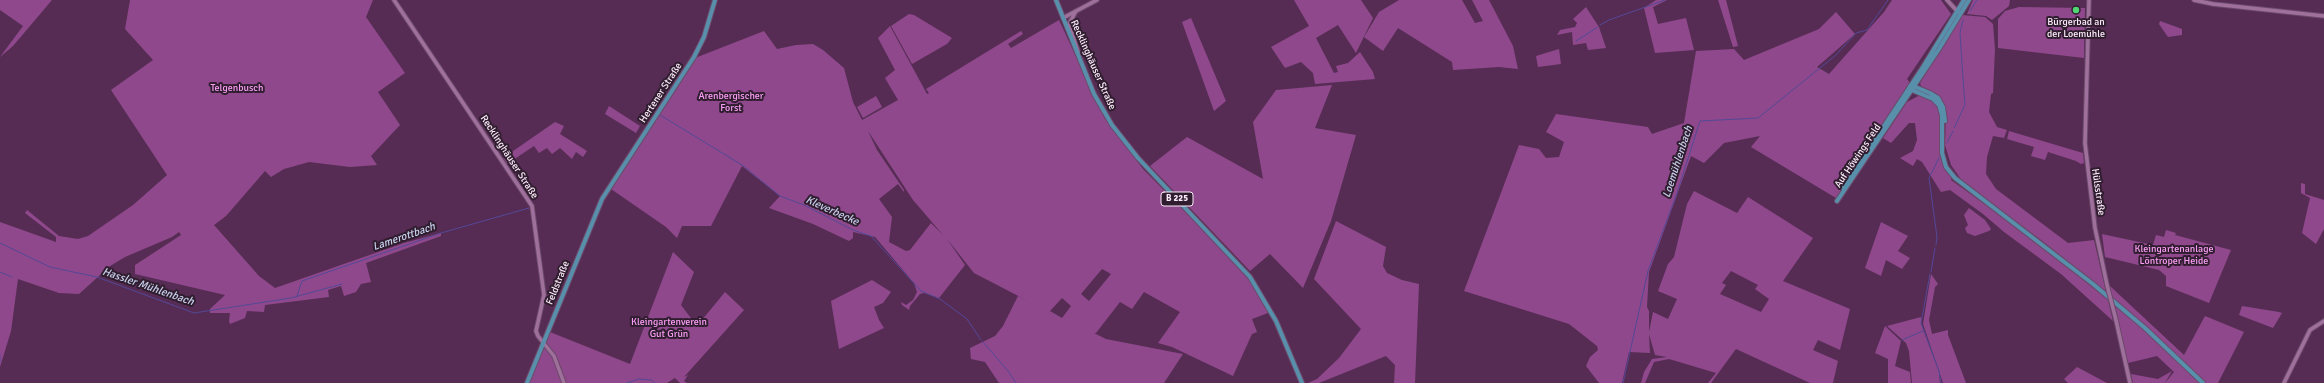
<!DOCTYPE html>
<meta charset="utf-8">
<style>
body{margin:0}
canvas{display:block;background:#562c54}
</style>
<canvas width="2324" height="383"></canvas>
<script>
const ctx = document.querySelector('canvas').getContext('2d');
ctx.lineJoin = 'round';
function fill(path, color) {
  ctx.fillStyle = color;
  ctx.fill(path, 'evenodd');
}
function poly(rows) {
  const path = new Path2D();
  for (const r of rows) {
    path.moveTo(r[0], r[1]);
    for (let i = 2; i < r.length; i += 2) path.lineTo(r[i], r[i + 1]);
  }
  return path;
}
function stroke(path, color, width, dash) {
  ctx.strokeStyle = color;
  ctx.lineWidth = width;
  ctx.lineCap = dash ? 'butt' : 'round';
  ctx.setLineDash(dash || []);
  ctx.stroke(path);
}
function write(font, color, halo, rows, align = 'center') {
  ctx.font = font + ' Signika,sans-serif';
  ctx.lineWidth = 4;
  ctx.setLineDash([]);
  ctx.textBaseline = 'middle';
  ctx.strokeStyle = halo;
  ctx.fillStyle = color;
  for (const [text, x, y, turn = 0] of rows) {
    ctx.save();
    ctx.translate(x, y);
    ctx.rotate((+turn || 0) * Math.PI / 180);
    ctx.textAlign = isNaN(turn) ? turn : align;
    if (halo) ctx.strokeText(text, 0, 0);
    ctx.fillText(text, 0, 0);
    ctx.restore();
  }
}
fill(poly([
 [0,0,52,0,13,46,0,57,23,26,0,10],
 [130,0,373,0,366,17,405,73,378,92,400,125,371,156,377,165,350,167,309,162,284,169,271,177,265,171,226,216,214,225,259,276,275,288,404,243,441,233,441,236,366,263,371,282,361,284,356,292,344,296,341,286,328,290,329,297,265,305,264,312,247,311,245,318,230,324,229,321,230,313,210,313,210,309,225,295,135,274,135,265,181,235,179,232,172,237,125,257,110,266,79,294,59,293,18,279,11,331,0,367,0,222,56,242,56,237,25,213,27,210,59,236,78,239,88,236,133,205,167,175,111,90,153,60,125,29],
 [1294,0,1361,0,1373,18,1356,53,1338,25,1316,38,1334,73,1338,72,1336,66,1348,63,1360,52,1373,72,1375,79,1315,84,1313,73,1301,62,1285,68,1271,47,1309,26],
 [1399,0,1462,0,1475,23,1483,21,1472,0,1489,0,1513,46,1518,69,1499,67,1453,70,1452,62,1398,28,1383,51,1364,37,1379,12],
 [1656,0,1667,0,1653,7,1658,24,1686,18,1694,50,1655,53,1644,8],
 [1718,0,1726,0,1738,46,1733,47],
 [1892,0,1941,0,1951,14,1907,79,1910,83,1862,155,1836,198,1751,147,1760,136,1724,143,1704,163,1691,156,1649,272,1647,307,1649,311,1649,332,1653,312,1668,319,1677,299,1658,291,1668,264,1674,257,1687,204,1694,191,1737,213,1748,197,1813,238,1783,281,1850,309,1840,350,1818,340,1813,350,1838,361,1833,383,1810,383,1736,349,1711,383,1708,383,1716,373,1669,359,1654,362,1645,383,1641,383,1644,372,1652,359,1667,357,1655,355,1649,334,1650,353,1629,352,1622,383,1599,383,1586,366,1590,357,1598,350,1597,346,1569,324,1464,291,1519,145,1539,149,1546,158,1559,157,1564,142,1546,132,1556,114,1648,127,1652,134,1684,123,1696,51,1734,49,1744,60,1819,29,1836,12,1855,34,1817,67,1829,74,1884,12],
 [1731,271,1758,285,1755,289,1769,299,1761,312,1720,294,1726,285,1722,283],
 [1973,0,2010,0,2009,6,1992,20,1986,16,1967,14],
 [1586,7,1599,27,1606,48,1588,50,1586,43,1573,45,1572,32,1557,35,1560,30,1575,27,1577,23,1573,19],
 [2019,7,2085,8,2084,58,1998,48,1998,19,2005,11],
 [909,14,914,15,952,38,947,44,912,64,891,26],
 [1962,15,1985,17,1993,24,1995,49,1993,93,1991,94,1989,112,1997,127,2007,130,2004,138,1993,136,1987,157,1986,174,1996,189,2068,243,2094,240,2106,292,2041,240,1973,190,1960,178,1951,165,1945,145,1946,110,1937,94,1921,86,1920,83],
 [1191,18,1226,101,1214,111,1182,22],
 [1059,20,1104,117,1143,169,1247,274,1264,300,1268,313,1252,319,1257,332,1252,334,1233,376,1172,347,1158,343,1180,312,1144,292,1132,309,1120,302,1096,333,1094,333,1106,339,1183,354,1164,383,999,383,985,362,971,359,970,348,995,336,1003,326,1018,296,1028,301,974,273,947,239,965,265,939,298,924,293,920,294,910,306,909,310,902,305,901,302,906,305,913,300,917,292,914,283,875,237,853,232,853,238,849,241,813,224,769,208,780,196,742,166,711,226,682,226,677,238,666,227,611,189,695,58,764,31,777,49,796,45,813,44,823,50,844,68,853,102,862,120,898,100,885,78,895,70,878,38,890,26,927,94,929,93,926,89,1021,31,1023,34,1008,44,1011,48],
 [868,131,913,200,943,235,931,223,910,250,906,251,889,242,892,217,879,199,898,184,904,192,904,190,877,150],
 [1102,269,1111,274,1089,301,1081,294],
 [1062,298,1071,306,1062,318,1050,311],
 [2160,21,2182,29,2182,35,2168,37,2159,24],
 [1559,49,1561,64,1538,67,1536,56],
 [1332,85,1315,128,1356,135,1331,221,1303,288,1270,254,1250,271,1150,166,1187,137,1263,179,1253,122,1276,90],
 [1920,95,1936,103,1941,120,1939,140,1941,154,1952,177,1951,180,2033,239,2108,300,2113,321,2061,274,2004,232,1983,214,1950,190,1941,192,1922,162,1917,159,1913,166,1900,158,1913,151,1917,140,1915,123,1909,123,1891,143,1883,138,1907,102],
 [876,96,882,107,863,118,857,107],
 [609,106,640,126,636,133,605,114],
 [555,122,564,126,560,134,587,151,583,157,576,152,572,159,560,148,552,154,547,148,539,153,534,146,507,164,503,158],
 [2009,131,2083,153,2084,163,2081,164,2076,161,2048,152,2045,160,2031,156,2034,147,2007,139],
 [2301,183,2305,184,2305,194,2324,200,2324,229,2316,244,2302,233,2310,198,2301,193],
 [1969,208,1985,220,1991,229,1989,231,1975,236,1967,233,1965,228,1968,225,1964,215],
 [1336,221,1386,247,1383,266,1387,273,1402,280,1419,284,1415,383,1394,383,1395,365,1386,356,1319,383,1308,383,1317,379,1339,358,1361,329,1314,279],
 [1881,222,1908,236,1898,251,1910,258,1902,269,1886,260,1881,276,1865,268],
 [2166,230,2176,233,2175,235,2231,250,2209,303,2166,286,2166,276,2159,270,2105,257,2102,234,2153,245,2156,235,2164,237],
 [673,252,694,272,681,305,697,326,725,292,744,310,684,377,688,375,684,381,687,383,680,383,675,378,667,383,529,383,550,332,630,364],
 [1931,274,1938,284,1935,287,1929,320,1932,334,1948,330,1948,335,1966,383,1943,383,1923,324],
 [872,280,891,292,883,303,874,307,879,320,884,328,839,349,831,301],
 [2110,286,2184,355,2205,316,2244,332,2218,383,2206,383,2112,298],
 [2115,305,2144,330,2200,383,2133,383,2131,374,2158,379,2172,371,2165,383,2174,372,2157,356,2128,363],
 [2242,306,2279,312,2282,313,2273,328,2239,315],
 [1921,317,1921,324,1939,372,1940,383,1912,383,1909,351,1906,343,1887,326],
 [1885,326,1901,341,1895,366,1910,372,1911,383,1888,383,1888,359,1875,353],
 [2077,367,2107,383,2068,383,2064,379]
]), '#8e488b');
stroke(poly([
 [1970,11,1977,0],
 [1600,25,1609,20,1665,0],
 [1576,41,1598,27],
 [1962,64,1960,33,1963,20],
 [660,115,742,165,780,196,804,205,853,230,871,236,921,291,940,299,967,319,981,340],
 [1954,128,1965,105,1962,65],
 [1947,143,1953,131],
 [0,243,50,267,97,277,194,313,291,298,342,284],
 [1936,245,1937,237,1929,178,1939,158],
 [0,272,12,277],
 [1931,272,1935,248],
 [1930,274,1921,323,1939,371,1941,383],
 [297,296,302,281,441,233,529,208],
 [1902,340,1923,331],
 [983,342,1008,371,1016,383],
 [0,355,0,362],
 [627,383,638,379,652,380,655,383],
 [1623,383,1648,271,1677,193,1700,121,1758,118,1836,55,1856,33,1867,30,1888,0]
]), '#544897', 1);
const minor = poly([
 [394,0,532,206,544,295,536,331,538,336,554,356,564,383],
 [1947,0,1958,12],
 [2089,0,2085,143,2095,228,2107,285],
 [2194,0,2213,4,2324,16],
 [1076,11,1069,24,1078,52],
 [1063,18,1097,0],
 [2116,320,2130,383],
 [2284,383,2310,330,2324,321]
]);
const major = poly([
 [1056,0,1094,94,1112,125,1138,158,1250,277,1276,321,1302,383],
 [1910,86,1912,90,1933,99,1939,105,1942,115,1942,153,1946,167,1955,178,2093,284,2145,328,2203,383],
 [1913,86,1930,93,1938,98,1943,107,1945,121],
 [1843,188,1923,67,1964,0],
 [1837,201,1939,49,1969,0],
 [527,383,602,199,694,57,704,37,715,0]
]);
stroke(minor, '#6c4a6b', 5.5);
stroke(major, '#6c4a6b', 6);
stroke(minor, '#a0709c', 3.5);
stroke(major, '#5890ac', 4);
const minorBridge = poly([
 [2107,285,2116,320]
]);
stroke(minorBridge, '#6c4a6b', 5.5, []);
stroke(minorBridge, '#a0709c', 3.5);
for (const [x, y, r, color] of [
 [2076,10,4,"#51d674"]
]) {
  const dot = new Path2D();
  dot.arc(x, y, r, 0, 2 * Math.PI);
  ctx.fillStyle = color;
  ctx.fill(dot);
  stroke(dot, '#301d2f', 1.5);
}
for (const [x, y, w] of [
 [1177,199,32]
]) {
  const box = new Path2D();
  box.roundRect(x - w / 2, y - 7, w, 14, 3);
  ctx.fillStyle = '#301d2f';
  ctx.fill(box);
  stroke(box, '#fcecfa', 1);
}
write('bold 9px', '#fcecfa', null, [
 ["B 225",1177,199]
]);
write('10px', '#fcecfa', '#301d2f', [
 ["Bürgerbad an",2076,22],
 ["der Loemühle",2076,34]
]);
write('10px', '#fcecfa', '#301d2f', [
 ["Recklinghäuser Straße",1093,65,66],
 ["Hertener Straße",661,93,-57],
 ["Auf Höwings Feld",1858,156,-56],
 ["Recklinghäuser Straße",509,157,57],
 ["Hülsstraße",2098,192,82],
 ["Feldstraße",558,283,-68]
]);
write('10px', '#fb9ff6', '#301d2f', [
 ["Telgenbusch",237,88],
 ["Arenbergischer",731,96],
 ["Forst",731,108],
 ["Kleingartenanlage",2174,249],
 ["Löntroper Heide",2174,261],
 ["Kleingartenverein",669,322],
 ["Gut Grün",669,334]
]);
write('italic 11px', '#c6d0eb', '#301d2f', [
 ["Loemühlenbach",1678,162,-72],
 ["Kleverbecke",832,211,24],
 ["Lamerottbach",404,237,-19],
 ["Hassler Mühlenbach",148,287,19]
]);
</script>
